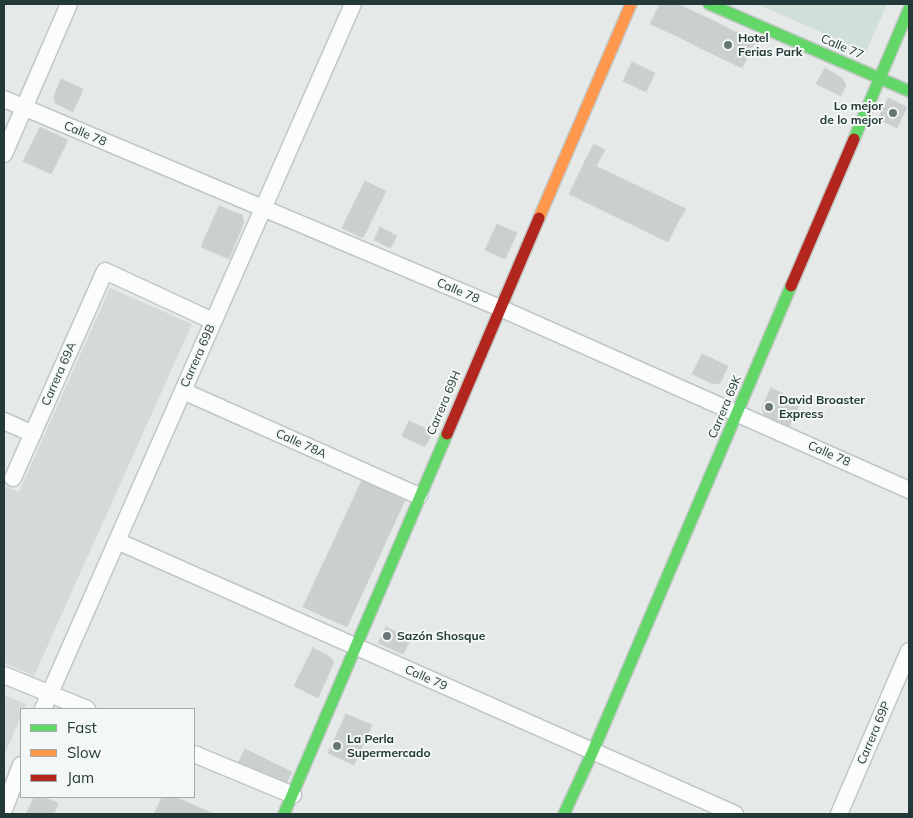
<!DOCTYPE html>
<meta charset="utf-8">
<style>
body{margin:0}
#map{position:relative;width:913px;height:818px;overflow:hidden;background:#e5e9e8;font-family:Mulish,sans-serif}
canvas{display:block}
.frame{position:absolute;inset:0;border:5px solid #243a38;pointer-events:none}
.legend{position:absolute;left:20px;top:708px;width:175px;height:90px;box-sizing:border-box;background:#f3f8f6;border:1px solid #a0acaa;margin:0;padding:6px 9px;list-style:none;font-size:15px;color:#243a38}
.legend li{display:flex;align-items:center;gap:10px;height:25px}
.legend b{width:25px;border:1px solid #a0acaa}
</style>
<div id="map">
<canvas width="913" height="818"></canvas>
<div class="frame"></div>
<ul class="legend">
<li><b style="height:6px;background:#63d668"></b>Fast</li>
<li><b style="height:6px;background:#ff974d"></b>Slow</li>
<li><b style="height:6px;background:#b3261e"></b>Jam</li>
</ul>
</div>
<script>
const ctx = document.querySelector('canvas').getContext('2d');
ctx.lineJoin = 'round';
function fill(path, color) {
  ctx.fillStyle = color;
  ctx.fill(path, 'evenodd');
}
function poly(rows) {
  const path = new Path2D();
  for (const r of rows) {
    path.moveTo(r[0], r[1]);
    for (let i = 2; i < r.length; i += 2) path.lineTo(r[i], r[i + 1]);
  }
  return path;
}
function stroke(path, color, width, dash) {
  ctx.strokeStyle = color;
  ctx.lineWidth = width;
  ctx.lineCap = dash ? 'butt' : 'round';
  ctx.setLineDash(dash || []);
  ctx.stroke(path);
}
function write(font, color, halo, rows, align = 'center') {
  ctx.font = font + ' Mulish,sans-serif';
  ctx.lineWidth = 4;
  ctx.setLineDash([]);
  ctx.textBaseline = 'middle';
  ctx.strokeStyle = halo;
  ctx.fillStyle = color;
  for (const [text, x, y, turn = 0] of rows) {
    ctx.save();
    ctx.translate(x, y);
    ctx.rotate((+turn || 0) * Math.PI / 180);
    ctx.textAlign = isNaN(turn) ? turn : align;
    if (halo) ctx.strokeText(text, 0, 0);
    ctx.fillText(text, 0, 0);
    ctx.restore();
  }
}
fill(poly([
 [110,288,192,324,34,676,4,663,4,486,19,492],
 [4,695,26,704,24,709,21,709,21,716,4,756]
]), '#d3dad8');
fill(poly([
 [757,4,887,4,866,52]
]), '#d0e0d8');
const building = poly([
 [660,4,678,4,690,10,677,36,650,24,660,4],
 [690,10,714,21,700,48,677,36,690,10],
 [714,21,755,42,742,68,700,48,714,21],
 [632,62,655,73,646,92,623,81,632,62],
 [825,68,842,78,846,85,841,96,816,84,825,68],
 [61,79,83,89,73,112,55,103,54,96,61,79],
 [888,98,907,107,897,128,878,119,888,98],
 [40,127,68,140,51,174,23,161,40,127],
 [594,144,605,150,596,166,585,161,594,144],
 [585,161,686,209,678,222,579,174,585,161],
 [579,174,678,222,668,242,569,194,579,174],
 [365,181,386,191,363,238,342,228,365,181],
 [219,206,242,215,244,222,229,259,201,247,219,206],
 [497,224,517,233,505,259,485,250,497,224],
 [380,227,397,236,390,248,374,240,380,227],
 [702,354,728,366,720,383,713,384,692,374,702,354],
 [771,388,801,402,789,427,765,416,763,412,762,407,771,388],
 [409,421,433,432,425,447,402,436,409,421],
 [362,480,405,500,347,627,303,607,362,480],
 [386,627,411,639,403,654,378,643,386,627],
 [313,648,329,656,334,662,318,698,294,686,313,648],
 [346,714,372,725,354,765,328,753,346,714],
 [245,749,292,772,285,786,238,763,245,749],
 [34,797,42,797,58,803,54,814,26,814,34,797],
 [162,797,175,797,214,814,154,814,162,797]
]);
fill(building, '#cbd0cf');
stroke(building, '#ced2d1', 1);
const street = poly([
 [4,99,500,308,909,490],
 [4,154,69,4],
 [183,391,419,496],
 [4,421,33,434],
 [13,478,105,271,213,321],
 [117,541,735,814],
 [4,675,87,709],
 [43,709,353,4],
 [194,754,293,795],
 [4,810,21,765],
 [839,814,909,651]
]);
const fast = poly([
 [709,4,909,91],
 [854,139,909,9],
 [284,814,447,434],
 [564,814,593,751,791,286]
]);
const slow = poly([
 [539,218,631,4]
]);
const jam = poly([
 [791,286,854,139],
 [447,434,539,218]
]);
stroke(street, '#c2c6c5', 19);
stroke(fast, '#c2c7c6', 14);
stroke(slow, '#c2c7c6', 14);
stroke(jam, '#c2c7c6', 14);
stroke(street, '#fbfcfc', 16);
stroke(fast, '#63d668', 11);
stroke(slow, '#ff974d', 11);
stroke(jam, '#b3261e', 11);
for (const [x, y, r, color] of [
 [728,45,5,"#687776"],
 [893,113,5,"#687776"],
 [769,407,5,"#687776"],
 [387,636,5,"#687776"],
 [337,746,5,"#687776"]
]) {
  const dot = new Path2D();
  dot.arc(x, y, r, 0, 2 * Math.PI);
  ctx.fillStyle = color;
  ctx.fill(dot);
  stroke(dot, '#f3f8f6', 2);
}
write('bold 12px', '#243a38', '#f3f8f6', [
 ["Hotel",738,38],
 ["Ferias Park",738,52],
 ["Lo mejor",883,106,"right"],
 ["de lo mejor",883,120,"right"],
 ["David Broaster",779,400],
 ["Express",779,414],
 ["Sazón Shosque",397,636],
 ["La Perla",347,739],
 ["Supermercado",347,753]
], 'left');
write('12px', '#243a38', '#f3f8f6', [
 ["Calle 77",842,47,23],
 ["Calle 78",85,134,23],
 ["Calle 78",458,291,23],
 ["Carrera 69B",198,356,-66],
 ["Carrera 69A",59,374,-66],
 ["Carrera 69H",444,403,-67],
 ["Carrera 69K",725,407,-67],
 ["Calle 78A",301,444,24],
 ["Calle 78",829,454,24],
 ["Calle 79",426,678,24],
 ["Carrera 69P",874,733,-67]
]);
</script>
